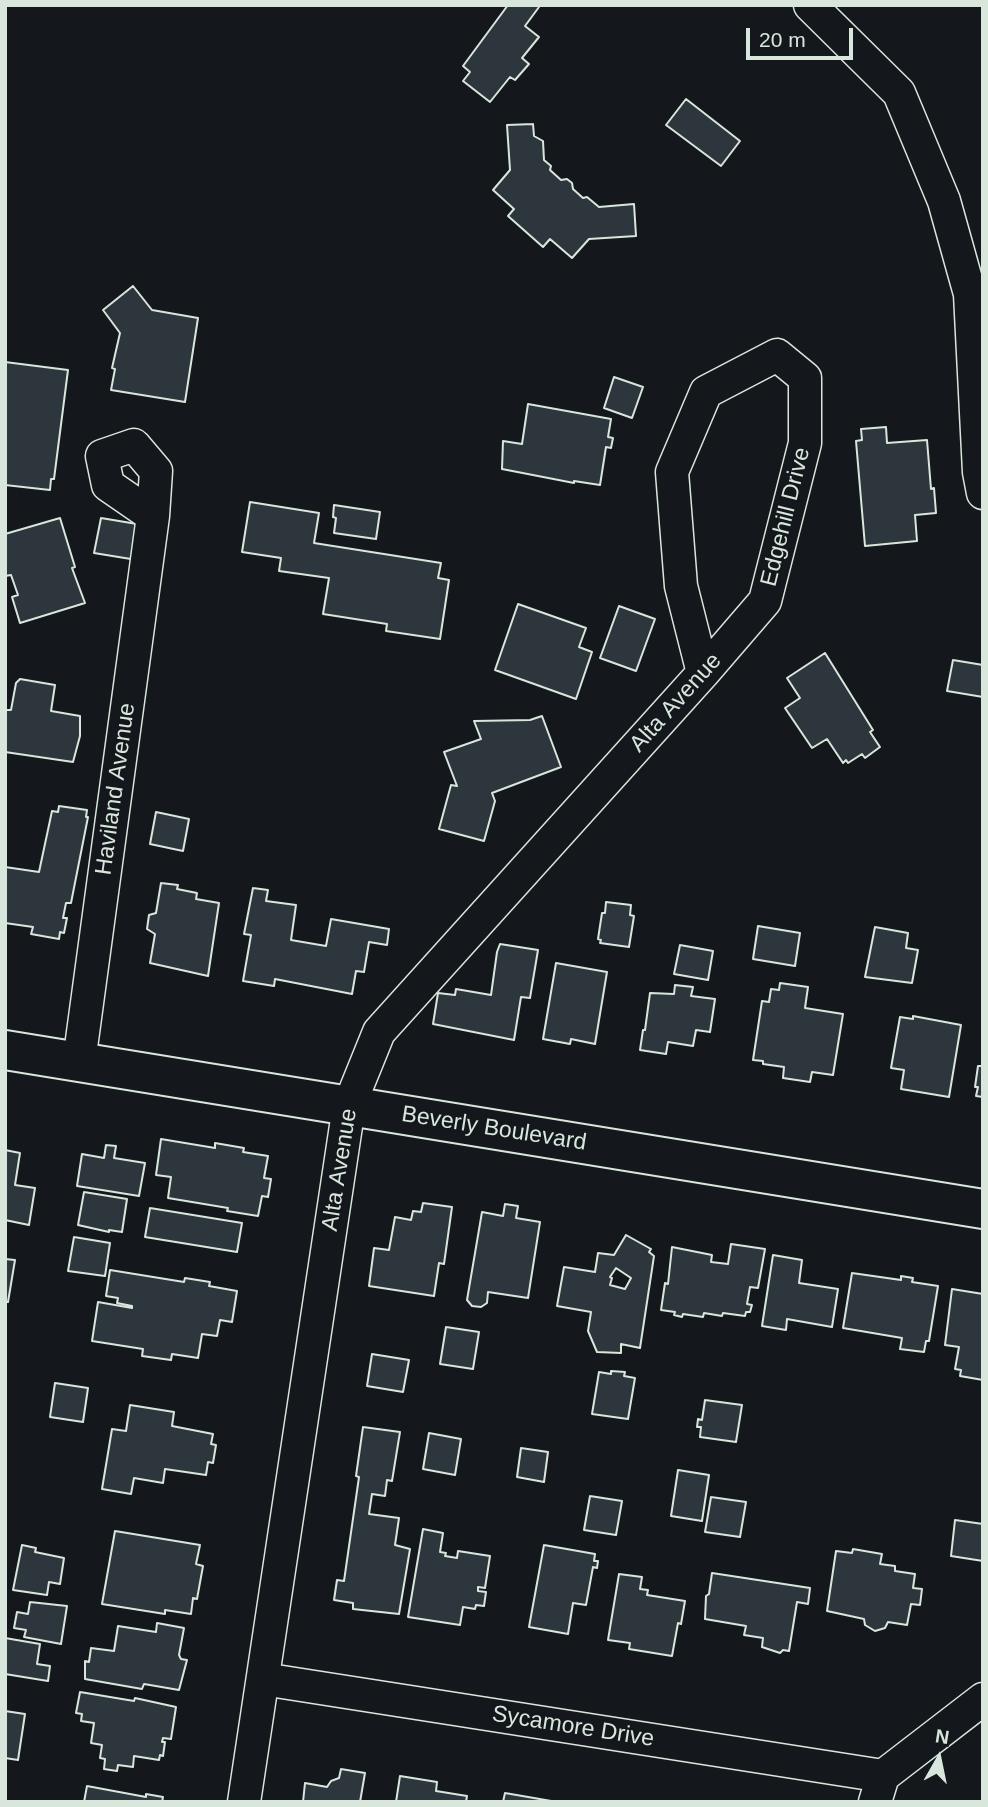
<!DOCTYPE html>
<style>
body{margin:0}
#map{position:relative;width:988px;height:1807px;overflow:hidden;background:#14181c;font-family:Arial,sans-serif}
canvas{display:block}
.frame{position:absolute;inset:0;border:7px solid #d8e6dc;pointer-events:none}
.north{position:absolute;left:904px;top:1723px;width:70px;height:70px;-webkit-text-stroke:5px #14181c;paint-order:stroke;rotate:9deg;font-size:19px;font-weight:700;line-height:28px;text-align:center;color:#d8e6dc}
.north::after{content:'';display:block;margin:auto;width:24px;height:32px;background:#d8e6dc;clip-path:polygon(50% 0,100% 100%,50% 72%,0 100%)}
.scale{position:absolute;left:746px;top:28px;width:107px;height:32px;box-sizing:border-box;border:4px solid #d8e6dc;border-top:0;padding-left:9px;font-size:21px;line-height:24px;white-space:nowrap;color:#d8e6dc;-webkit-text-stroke:5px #14181c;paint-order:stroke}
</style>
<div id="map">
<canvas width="988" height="1807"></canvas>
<div class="frame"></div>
<div class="north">N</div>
<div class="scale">20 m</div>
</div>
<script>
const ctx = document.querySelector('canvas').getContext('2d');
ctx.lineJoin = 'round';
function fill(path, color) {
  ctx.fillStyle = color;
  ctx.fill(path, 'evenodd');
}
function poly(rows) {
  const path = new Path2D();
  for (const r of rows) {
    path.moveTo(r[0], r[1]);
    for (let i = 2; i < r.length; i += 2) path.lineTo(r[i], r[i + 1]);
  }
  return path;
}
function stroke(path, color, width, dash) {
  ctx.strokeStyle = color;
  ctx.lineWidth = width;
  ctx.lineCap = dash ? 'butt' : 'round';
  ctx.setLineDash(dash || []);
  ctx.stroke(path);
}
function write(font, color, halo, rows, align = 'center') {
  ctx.font = font + ' Arial,sans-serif';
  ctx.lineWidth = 5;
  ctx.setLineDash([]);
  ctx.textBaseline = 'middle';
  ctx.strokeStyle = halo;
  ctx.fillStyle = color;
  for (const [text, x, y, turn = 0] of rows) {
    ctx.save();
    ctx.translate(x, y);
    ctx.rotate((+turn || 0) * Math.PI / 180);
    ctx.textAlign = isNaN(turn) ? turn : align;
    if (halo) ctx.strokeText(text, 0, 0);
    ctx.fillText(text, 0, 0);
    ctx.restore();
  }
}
const building = poly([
 [508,5,537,5,539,7,525,26,539,37,522,58,529,64,515,80,510,77,490,102,463,81,470,72,463,66,508,5],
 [686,99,740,141,721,166,666,125,686,99],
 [533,124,534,136,543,141,544,160,551,166,550,170,561,180,567,179,572,183,573,189,583,198,587,197,599,207,634,204,636,236,589,239,572,258,550,239,543,247,508,216,514,209,493,190,510,170,507,125,533,124],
 [133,286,152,310,198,318,185,402,111,390,115,369,112,368,120,333,103,310,133,286],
 [5,362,68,370,54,479,51,479,50,490,5,485,5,362],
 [614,377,643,387,632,418,604,408,614,377],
 [528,404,611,419,608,437,613,438,611,448,606,447,600,485,574,481,574,483,502,469,503,441,522,444,528,404],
 [886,427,887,443,927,440,931,489,934,488,936,513,915,515,917,541,865,546,856,441,862,440,861,429,886,427],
 [250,502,319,513,314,543,441,563,438,578,449,580,440,639,386,631,387,624,323,614,329,578,279,571,281,558,242,552,250,502],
 [334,505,380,512,376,539,334,533,336,518,333,517,334,505],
 [60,518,75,567,72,568,85,603,20,623,12,597,18,595,11,575,5,576,5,534,60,518],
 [101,518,143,525,137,560,94,553,101,518],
 [518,604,586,628,579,647,592,652,576,699,495,670,518,604],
 [619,606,655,619,636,671,600,658,619,606],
 [825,653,873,730,870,732,880,747,865,758,862,754,848,763,846,760,843,763,827,739,812,748,785,708,800,698,787,678,825,653],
 [953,660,983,665,983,697,947,691,953,660],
 [20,679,55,685,51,711,80,716,80,736,73,762,5,752,5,710,11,710,16,683,20,679],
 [542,716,561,767,492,793,495,801,484,841,439,829,451,785,457,786,444,752,481,739,474,721,530,720,542,716],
 [59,806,87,810,86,817,88,817,71,903,66,903,63,918,67,918,64,933,60,932,59,939,31,934,33,927,5,923,5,867,39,872,52,811,58,812,59,806],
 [156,812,189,819,183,851,150,844,156,812],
 [161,883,178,885,177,889,197,893,196,899,219,903,208,976,150,963,155,934,147,929,149,915,156,913,161,883],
 [253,888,268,890,266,901,296,905,291,940,326,946,331,919,389,929,387,945,369,942,364,972,356,971,352,994,275,979,274,986,243,981,251,935,244,934,253,888],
 [606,902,631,905,630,915,634,916,629,947,600,943,601,940,598,939,602,913,605,913,606,902],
 [758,926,800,933,795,966,753,959,758,926],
 [875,927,908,933,906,948,918,950,912,983,865,977,875,927],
 [500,944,538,950,530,998,521,997,514,1040,433,1024,438,993,455,995,456,989,491,995,497,952,500,944],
 [680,945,713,951,708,980,674,974,680,945],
 [556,963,607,972,595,1044,571,1039,570,1044,543,1039,556,963],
 [780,983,808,987,805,1008,843,1014,833,1075,812,1072,810,1082,783,1078,784,1067,763,1064,763,1061,753,1060,762,1001,769,1002,771,989,779,990,780,983],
 [675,985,693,987,691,996,715,999,710,1032,696,1030,693,1046,668,1042,666,1054,640,1050,643,1030,645,1030,650,993,674,994,675,985],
 [913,1016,961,1025,949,1097,901,1089,904,1070,891,1068,900,1017,913,1019,913,1016],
 [983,1060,983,1097,976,1096,978,1087,975,1087,978,1066,982,1066,983,1060],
 [161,1139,215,1148,215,1143,244,1148,243,1152,268,1156,264,1178,271,1179,268,1197,262,1196,258,1216,227,1211,228,1208,168,1198,171,1177,156,1175,161,1139],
 [106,1145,116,1146,114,1158,145,1163,139,1196,77,1186,82,1154,104,1158,106,1145],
 [5,1150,20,1153,15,1185,35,1188,29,1225,5,1220,5,1150],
 [84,1192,127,1199,122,1232,109,1230,109,1232,78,1225,84,1192],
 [423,1203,452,1207,444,1264,439,1263,434,1296,369,1286,374,1248,389,1250,395,1217,411,1220,413,1211,421,1212,423,1203],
 [505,1204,518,1206,516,1218,540,1222,528,1298,488,1292,487,1303,481,1307,472,1306,467,1300,482,1212,503,1216,505,1204],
 [150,1208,242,1223,237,1252,145,1237,150,1208],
 [626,1235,651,1249,649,1252,654,1256,640,1348,621,1344,621,1353,597,1352,588,1331,591,1312,557,1306,564,1267,595,1272,598,1253,614,1255,626,1235],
 [616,1268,631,1278,625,1289,610,1285,612,1278,610,1277,616,1268],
 [74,1237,110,1243,105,1276,68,1271,74,1237],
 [731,1244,765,1249,758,1288,750,1287,747,1304,752,1305,750,1312,746,1312,745,1316,723,1313,722,1316,704,1313,703,1317,683,1314,682,1317,674,1315,675,1312,661,1310,665,1283,668,1284,672,1247,712,1255,711,1262,728,1264,731,1244],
 [773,1255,802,1260,799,1283,838,1289,832,1327,787,1319,786,1330,762,1326,773,1255],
 [5,1259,15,1260,8,1302,5,1302,5,1259],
 [110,1270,184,1282,185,1278,210,1282,209,1286,237,1291,232,1322,220,1320,217,1336,202,1334,198,1358,172,1354,171,1360,142,1356,143,1349,92,1341,98,1302,132,1308,132,1306,117,1303,118,1298,106,1296,110,1270],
 [852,1273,901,1280,901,1276,913,1278,912,1282,938,1286,929,1341,926,1341,924,1352,900,1349,902,1338,843,1328,852,1273],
 [952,1289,983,1294,983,1380,960,1376,961,1370,955,1369,959,1347,945,1345,952,1289],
 [446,1327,479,1332,473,1369,440,1364,446,1327],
 [372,1354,409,1360,403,1392,367,1386,372,1354],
 [611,1371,625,1372,624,1376,635,1378,628,1419,592,1414,599,1372,611,1374,611,1371],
 [55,1383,88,1388,83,1422,50,1417,55,1383],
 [705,1400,742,1405,736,1442,700,1437,701,1427,697,1427,698,1419,702,1420,705,1400],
 [130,1405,174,1412,172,1426,213,1434,211,1444,216,1445,213,1463,208,1462,206,1475,165,1469,163,1483,134,1478,131,1494,102,1489,112,1429,126,1431,130,1405],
 [363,1427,400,1432,392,1481,387,1480,385,1496,372,1494,369,1514,399,1518,395,1545,410,1549,399,1614,353,1609,353,1603,334,1600,337,1580,344,1581,359,1477,356,1476,363,1427],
 [429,1433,461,1439,455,1475,423,1469,429,1433],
 [521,1448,548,1452,544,1482,517,1477,521,1448],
 [678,1470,709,1475,702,1521,671,1516,678,1470],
 [590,1496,622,1501,616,1535,584,1530,590,1496],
 [711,1497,746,1502,740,1537,705,1532,711,1497],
 [955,1520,983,1524,983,1561,951,1556,955,1520],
 [423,1529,443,1533,440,1552,446,1553,445,1556,457,1558,458,1551,490,1556,485,1588,478,1587,478,1591,486,1592,484,1606,476,1605,475,1609,463,1607,460,1625,408,1617,423,1529],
 [115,1531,200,1545,196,1564,203,1566,197,1599,193,1598,191,1614,165,1610,165,1614,102,1604,115,1531],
 [22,1545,36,1548,35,1552,64,1558,60,1584,49,1582,47,1595,13,1590,22,1545],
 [544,1545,595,1554,594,1561,598,1561,597,1568,593,1567,586,1605,573,1603,568,1634,529,1627,544,1545],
 [853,1549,882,1554,880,1564,895,1566,895,1571,915,1574,913,1588,922,1589,920,1605,911,1604,907,1625,888,1622,885,1628,875,1631,865,1625,864,1619,827,1611,836,1551,852,1553,853,1549],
 [712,1573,810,1588,808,1604,797,1602,789,1651,783,1650,780,1653,762,1647,763,1638,744,1635,746,1626,705,1619,706,1596,709,1594,712,1573],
 [619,1574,642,1577,640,1589,648,1590,647,1595,685,1601,681,1624,678,1623,672,1656,629,1649,630,1643,608,1640,619,1574],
 [30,1602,67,1606,61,1644,24,1637,26,1630,14,1628,17,1612,28,1614,30,1602],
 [157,1623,184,1628,179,1655,181,1659,187,1660,179,1690,144,1684,142,1689,85,1679,85,1661,89,1662,91,1648,114,1651,118,1626,156,1632,157,1623],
 [5,1638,40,1644,37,1664,50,1666,48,1681,5,1674,5,1638],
 [80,1692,134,1701,135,1698,176,1707,171,1739,163,1738,162,1742,165,1742,163,1756,160,1755,159,1760,134,1756,133,1767,118,1765,117,1771,104,1769,105,1759,100,1758,102,1745,91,1743,94,1723,81,1721,82,1714,76,1713,80,1692],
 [5,1711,25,1714,18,1760,5,1758,5,1711],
 [341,1769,365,1773,360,1802,303,1802,305,1783,327,1787,331,1781,339,1778,341,1769],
 [400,1776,437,1782,436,1791,467,1796,466,1802,396,1802,400,1776],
 [87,1786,146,1797,146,1794,163,1797,162,1802,84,1802,87,1786],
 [505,1793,557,1802,503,1802,505,1793]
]);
fill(building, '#2c363c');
stroke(building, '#d8e6dc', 2);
const street = poly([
 [810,5,899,93,944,201,970,294,979,472,983,493],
 [79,1062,153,516,156,471,134,445,102,456,108,485,153,516],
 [263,1679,883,1776],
 [244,1802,349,1106,379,1032,703,673,765,601,805,443,805,378,777,355,706,392,672,472,681,586,703,673],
 [875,1802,883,1776,983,1699]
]);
const secondary = poly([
 [5,1050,983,1209]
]);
stroke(street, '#d8e6dc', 35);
stroke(secondary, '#d8e6dc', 42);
stroke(street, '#14181c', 32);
stroke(secondary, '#14181c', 38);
write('23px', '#d8e6dc', '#14181c', [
 ["Edgehill Drive",786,517,-76],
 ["Alta Avenue",676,703,-48],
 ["Haviland Avenue",116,789,-82],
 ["Beverly Boulevard",494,1129,9],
 ["Alta Avenue",340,1170,-81],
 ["Sycamore Drive",573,1727,9]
]);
</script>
